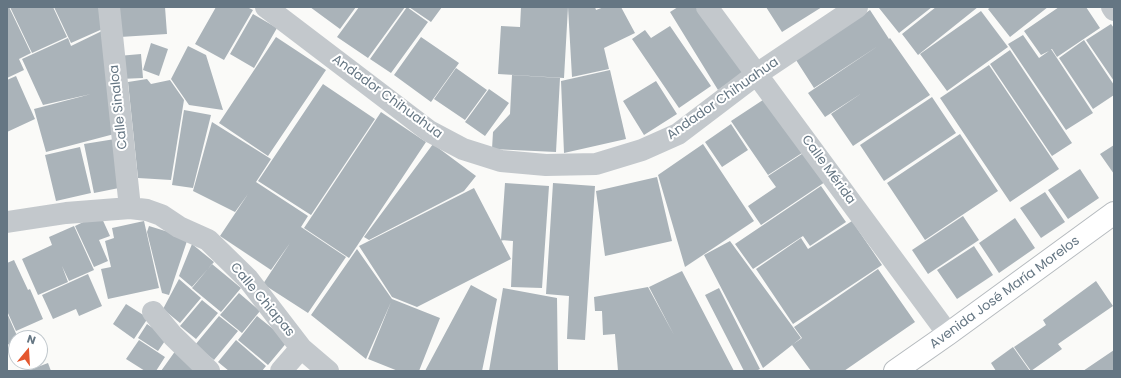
<!DOCTYPE html>
<meta charset="utf-8">
<style>
body{margin:0}
#map{position:relative;width:1121px;height:378px;overflow:hidden;background:#fafaf8;font-family:Poppins,sans-serif}
canvas{display:block}
.frame{position:absolute;inset:0;border:8px solid #657683;pointer-events:none}
.north{position:absolute;left:8px;top:330px;width:40px;height:40px;box-sizing:border-box;background:#fff;border:1px solid #c1c8cd;border-radius:50%;rotate:18deg;font-size:11px;font-weight:700;line-height:16px;text-align:center;color:#657683}
.north::after{content:'';display:block;margin:auto;width:14px;height:18px;background:#e4572e;clip-path:polygon(50% 0,100% 100%,50% 72%,0 100%)}
</style>
<div id="map">
<canvas width="1121" height="378"></canvas>
<div class="frame"></div>
<div class="north">N</div>
</div>
<script>
const ctx = document.querySelector('canvas').getContext('2d');
ctx.lineJoin = 'round';
function fill(path, color) {
  ctx.fillStyle = color;
  ctx.fill(path, 'evenodd');
}
function poly(rows) {
  const path = new Path2D();
  for (const r of rows) {
    path.moveTo(r[0], r[1]);
    for (let i = 2; i < r.length; i += 2) path.lineTo(r[i], r[i + 1]);
  }
  return path;
}
function stroke(path, color, width, dash) {
  ctx.strokeStyle = color;
  ctx.lineWidth = width;
  ctx.lineCap = dash ? 'butt' : 'round';
  ctx.setLineDash(dash || []);
  ctx.stroke(path);
}
function write(font, color, halo, rows, align = 'center') {
  ctx.font = font + ' Poppins,sans-serif';
  ctx.lineWidth = 4;
  ctx.setLineDash([]);
  ctx.textBaseline = 'middle';
  ctx.strokeStyle = halo;
  ctx.fillStyle = color;
  for (const [text, x, y, turn = 0] of rows) {
    ctx.save();
    ctx.translate(x, y);
    ctx.rotate((+turn || 0) * Math.PI / 180);
    ctx.textAlign = isNaN(turn) ? turn : align;
    if (halo) ctx.strokeText(text, 0, 0);
    ctx.fillText(text, 0, 0);
    ctx.restore();
  }
}
fill(poly([
 [7,7,9,7,31,53,19,59,24,70,7,78],
 [10,7,53,7,67,37,32,53],
 [54,7,98,7,107,27,71,43],
 [118,7,165,7,167,34,120,37],
 [216,7,247,7,253,10,224,60,195,44],
 [310,7,356,7,340,29],
 [359,7,405,7,368,58,337,37],
 [407,7,428,22,391,73,370,59],
 [409,7,442,7,431,22],
 [521,7,568,7,564,78,498,74,501,26,520,27],
 [568,7,595,7,596,10,604,7,621,7,635,33,604,48,609,69,572,77],
 [678,7,697,7,745,72,718,90,670,12],
 [766,7,822,7,782,32],
 [880,7,932,7,899,33,879,8],
 [936,7,978,7,918,55,902,34],
 [991,7,1048,7,1010,37,988,9],
 [1059,7,1086,7,1100,28,1057,57,1052,49,1051,49,1093,113,1066,130,1008,44,1023,35,1039,58,1049,51,1041,55,1024,31],
 [870,10,889,39,890,38,930,95,853,146,831,114,862,93,825,117,808,93,878,46,814,88,796,60],
 [981,11,1008,47,947,91,920,54],
 [253,14,277,28,254,68,230,54],
 [1111,24,1114,28,1114,81,1086,40],
 [670,26,711,86,679,108,632,39,645,30,651,38],
 [104,30,118,133,46,152,34,109,91,94,43,105,22,59,68,38,71,46],
 [276,37,326,70,268,156,219,123],
 [421,37,459,63,431,102,394,75],
 [1084,40,1114,85,1114,95,1093,109,1059,58],
 [151,43,168,49,159,76,143,70],
 [188,46,206,55,223,110,189,105,171,79],
 [1010,50,1072,143,1052,156,990,64],
 [141,54,143,78,120,79,118,56],
 [989,65,1059,169,1010,202,940,98],
 [456,68,487,90,465,120,434,99],
 [610,70,626,139,564,153,561,81],
 [512,75,560,78,556,152,492,149,493,132,510,114],
 [16,76,35,119,7,132,7,80],
 [147,79,151,84,170,80,184,100,171,180,138,178,128,82],
 [656,81,677,114,644,135,623,101],
 [323,84,375,119,311,215,258,181],
 [489,89,509,103,485,136,465,122],
 [769,96,805,151,768,175,731,121],
 [932,97,956,133,884,181,860,145],
 [184,110,211,115,193,188,172,185],
 [381,112,426,142,349,258,304,228],
 [212,122,271,159,256,182,308,216,301,227,346,257,308,313,263,284,290,243,271,270,220,236,248,194,235,212,193,191],
 [731,124,748,150,722,167,705,142],
 [960,134,998,191,925,240,887,183],
 [115,139,124,187,94,193,84,144],
 [433,144,476,176,464,191,369,240,364,237],
 [703,144,754,221,685,267,658,175],
 [1114,145,1114,174,1100,154],
 [80,147,91,193,56,201,45,155],
 [808,150,828,180,761,225,748,206,776,187,768,176],
 [1080,169,1099,198,1068,219,1048,190],
 [657,177,672,241,605,256,596,191],
 [505,183,549,186,542,288,511,287,513,241,501,240],
 [553,183,595,186,585,340,567,339,569,296,546,294],
 [821,186,846,222,810,246,803,236,753,269,735,244],
 [474,188,511,259,417,307,392,297,359,246],
 [1045,192,1065,222,1041,238,1020,208],
 [100,214,110,236,99,240,108,261,94,267,75,226],
 [963,216,979,240,928,274,912,250],
 [1015,218,1035,248,999,273,979,243],
 [144,221,159,288,108,299,101,269,111,267,105,241,114,238,112,228],
 [852,221,882,265,793,324,756,269,801,238,808,249],
 [74,226,94,270,69,281,62,266,68,282,38,295,22,259,52,245,49,237],
 [149,226,188,238,169,295,162,293,147,232],
 [730,241,801,338,763,368,704,255],
 [192,244,214,262,192,287,179,276],
 [974,246,993,275,957,299,937,270],
 [357,249,392,299,440,318,419,371,398,371,368,359,391,302,366,359,311,315],
 [14,260,28,290,30,289,43,319,16,331,7,311,7,263],
 [212,264,241,288,221,312,192,288],
 [878,269,915,322,844,371,811,371,792,345,802,338,794,327],
 [682,271,734,371,618,371,615,334,603,335,602,311,595,311,594,297,648,287,674,335,649,287],
 [88,274,102,306,79,316,76,309,53,319,42,295],
 [179,279,201,298,180,323,163,309],
 [1096,281,1113,306,1058,344,1062,349,1031,371,1014,347,1046,325,1043,320],
 [471,285,497,299,482,371,425,371],
 [503,288,557,298,558,371,489,371],
 [719,288,760,369,756,371,744,371,705,295],
 [239,293,260,311,242,333,220,315],
 [202,300,218,313,196,339,180,326],
 [126,304,148,318,134,339,113,324],
 [7,313,18,338,16,338,16,341,7,345],
 [219,316,238,331,214,360,195,345],
 [257,316,288,341,268,365,238,340],
 [147,324,167,338,158,351,138,338],
 [139,340,165,357,156,371,145,371,126,359],
 [236,340,266,366,262,371,229,371,218,362],
 [1013,347,1030,371,996,371,991,363],
 [176,350,196,371,161,371],
 [1114,350,1114,371,1083,371],
 [48,363,51,371,27,371]
]), '#aab3b9');
const primary = poly([
 [895,371,948,334,1114,213]
]);
stroke(primary, '#b5babe', 24);
stroke(poly([
 [109,7,130,208],
 [266,7,429,131,463,149,501,161,546,165,596,164,642,150,678,134,757,74,857,7],
 [707,7,948,334],
 [1112,7,1114,10],
 [7,222,66,213,130,208,147,210,161,215,179,227,208,240,248,279,301,348,328,371],
 [153,312,173,336,209,371],
 [281,371,301,348]
]), '#c3c8cc', 22);
stroke(primary, '#fff', 22);
write('13px', '#657683', '#fff', [
 ["Andador Chihuahua",387,97,36],
 ["Andador Chihuahua",723,99,-35],
 ["Calle Sinaloa",119,107,-96],
 ["Calle Mérida",828,170,54],
 ["Avenida José María Morelos",1005,293,-36],
 ["Calle Chiapas",262,300,50]
]);
</script>
